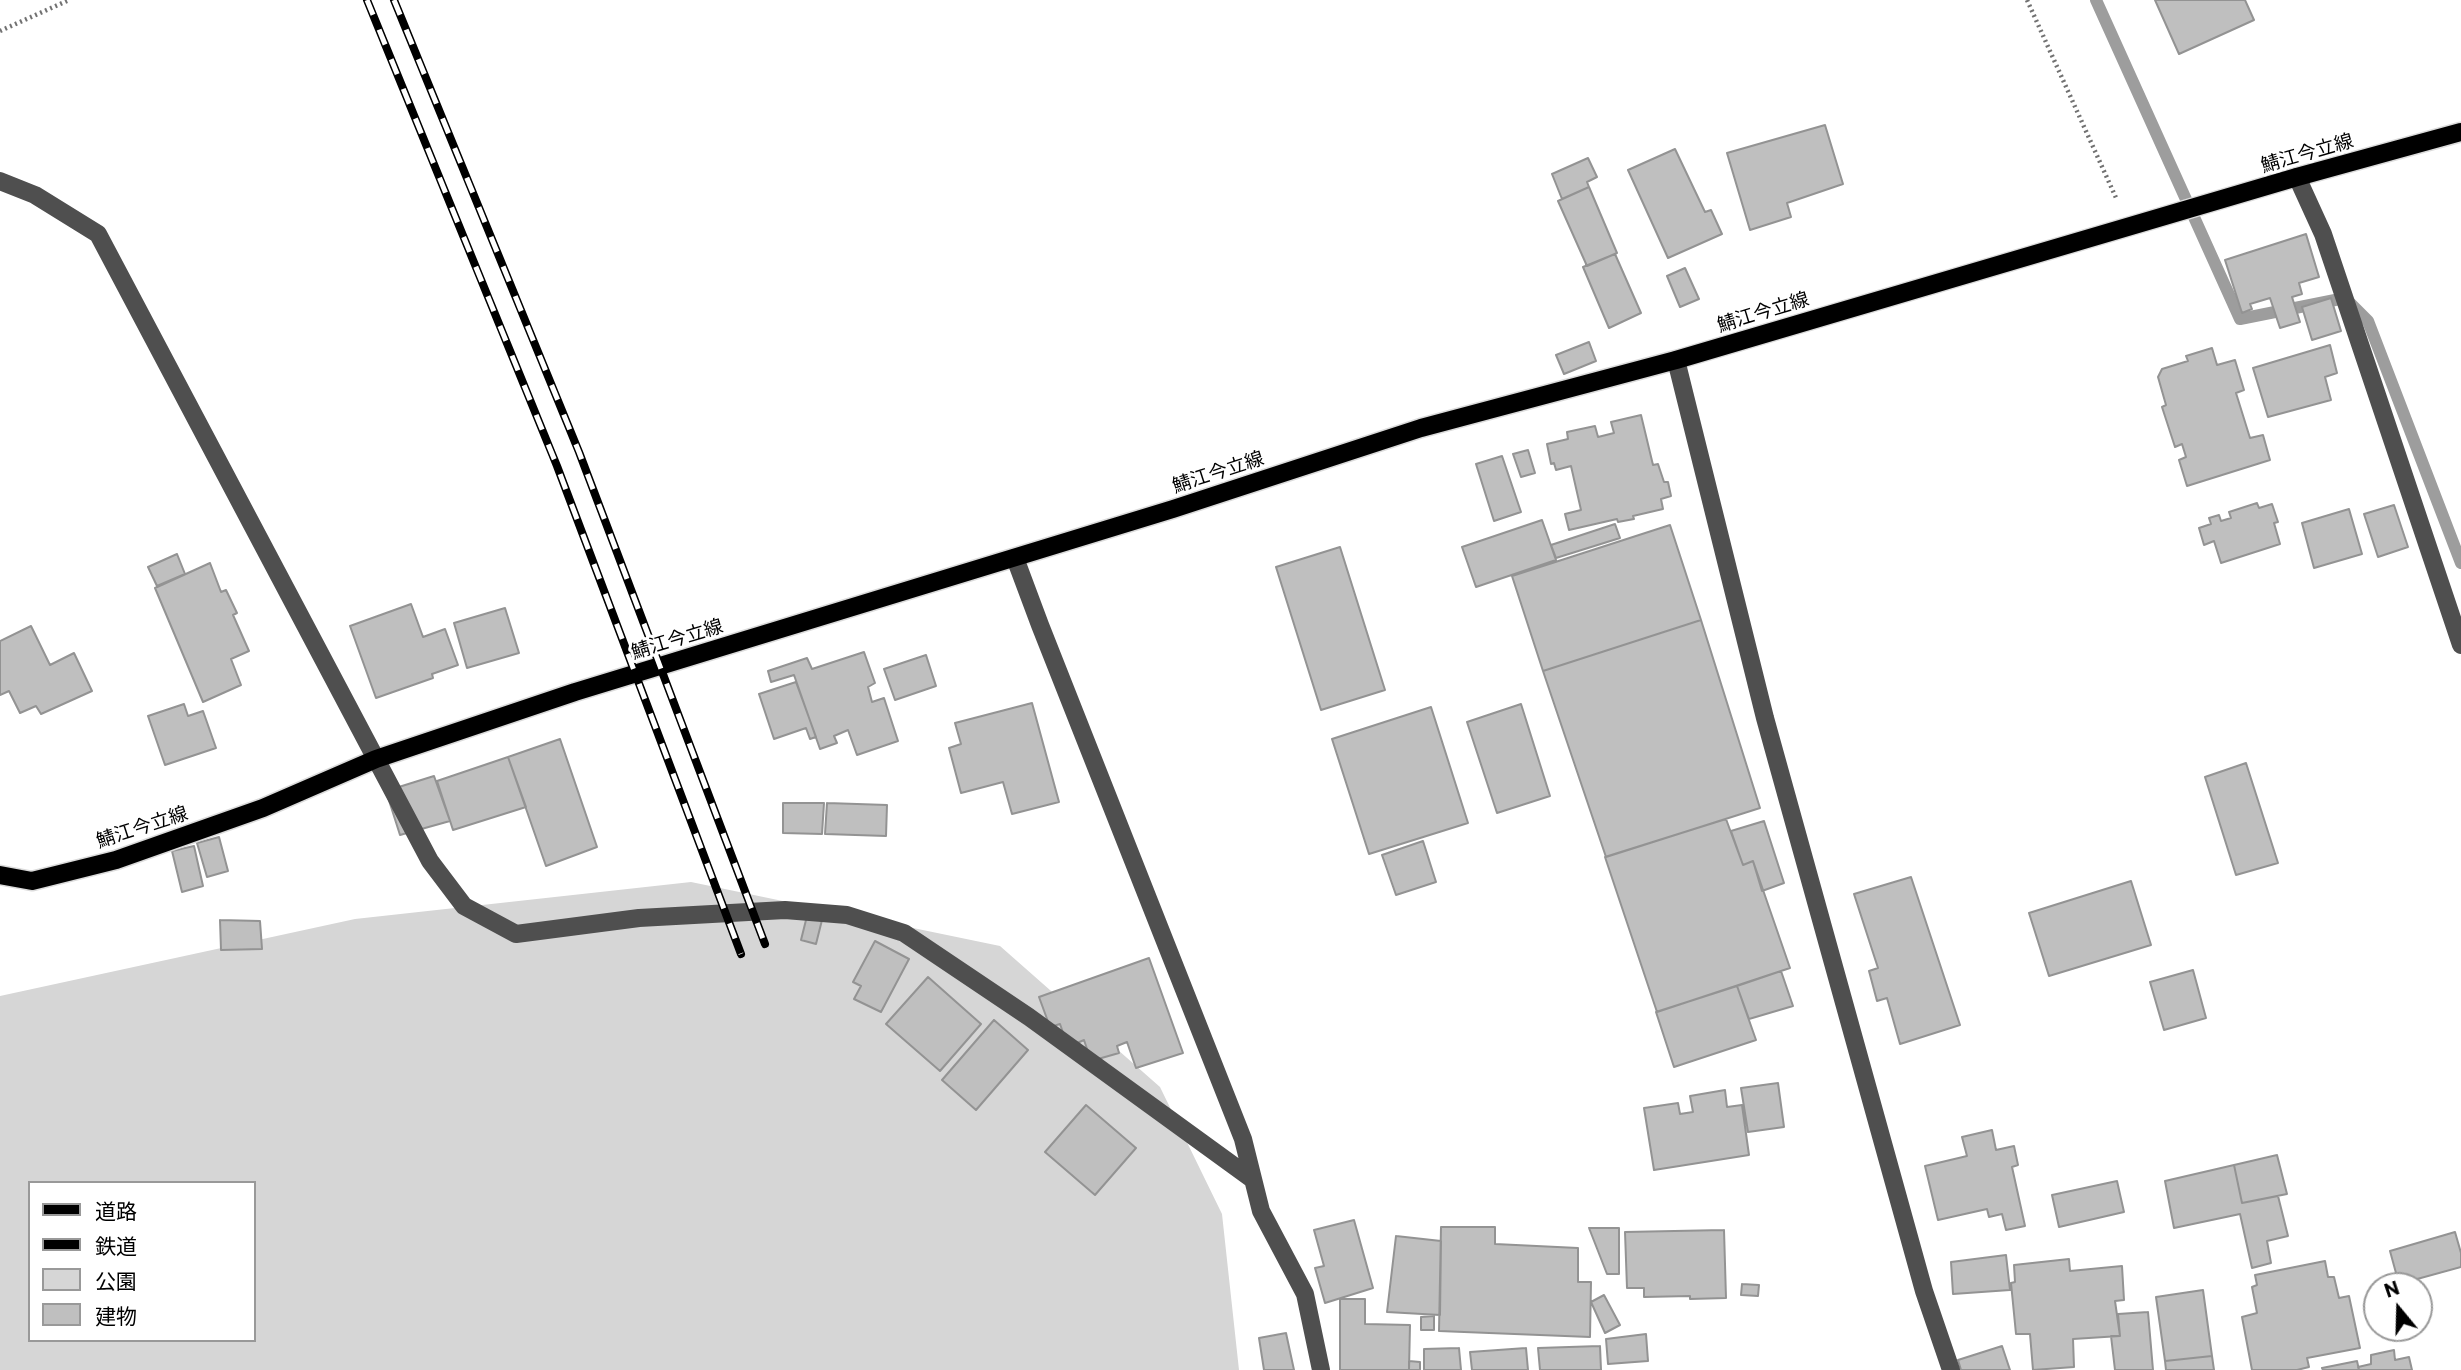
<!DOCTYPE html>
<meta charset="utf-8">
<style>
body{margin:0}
#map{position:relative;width:2461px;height:1370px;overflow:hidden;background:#fff;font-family:Commissioner,"Noto Sans JP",sans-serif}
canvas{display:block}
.legend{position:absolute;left:28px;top:1181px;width:228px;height:161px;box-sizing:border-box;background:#fff;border:2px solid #999;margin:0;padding:9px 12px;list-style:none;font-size:21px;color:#000}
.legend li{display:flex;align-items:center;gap:14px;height:35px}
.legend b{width:35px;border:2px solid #999}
.north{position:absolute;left:2363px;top:1272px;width:70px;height:70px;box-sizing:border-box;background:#fff;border:2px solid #999;border-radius:50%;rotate:341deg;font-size:19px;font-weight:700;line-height:28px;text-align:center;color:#000}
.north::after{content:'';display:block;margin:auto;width:24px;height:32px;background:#000;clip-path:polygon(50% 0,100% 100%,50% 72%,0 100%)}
</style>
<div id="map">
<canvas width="2461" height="1370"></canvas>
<ul class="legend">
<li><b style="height:9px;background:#000"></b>道路</li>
<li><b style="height:9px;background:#000"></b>鉄道</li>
<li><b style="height:19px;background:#d6d6d6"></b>公園</li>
<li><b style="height:19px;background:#bfbfbf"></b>建物</li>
</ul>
<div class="north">N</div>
</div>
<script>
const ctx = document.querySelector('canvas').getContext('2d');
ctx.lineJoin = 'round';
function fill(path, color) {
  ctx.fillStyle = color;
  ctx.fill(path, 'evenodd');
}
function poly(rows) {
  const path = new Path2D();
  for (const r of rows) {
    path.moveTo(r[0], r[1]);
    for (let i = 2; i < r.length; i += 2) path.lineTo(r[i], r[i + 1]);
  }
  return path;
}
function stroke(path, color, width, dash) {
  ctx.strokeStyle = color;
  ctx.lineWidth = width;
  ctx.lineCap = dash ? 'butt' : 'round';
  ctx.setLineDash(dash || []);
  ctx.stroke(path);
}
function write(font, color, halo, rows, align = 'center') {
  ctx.font = font + ' Commissioner,"Noto Sans JP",sans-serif';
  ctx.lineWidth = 6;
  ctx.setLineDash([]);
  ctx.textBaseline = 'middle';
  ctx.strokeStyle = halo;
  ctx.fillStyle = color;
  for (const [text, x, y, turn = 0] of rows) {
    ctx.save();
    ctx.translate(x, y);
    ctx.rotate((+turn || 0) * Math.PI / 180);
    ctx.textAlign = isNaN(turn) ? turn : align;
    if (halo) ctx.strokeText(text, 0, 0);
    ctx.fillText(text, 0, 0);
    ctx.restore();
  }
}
fill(poly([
 [691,882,1000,946,1160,1087,1222,1214,1239,1370,0,1370,0,996,355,919],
 [30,1183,254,1183,254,1340,30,1340]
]), '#d6d6d6');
stroke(poly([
 [2096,0,2240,319,2345,298,2368,321,2461,563]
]), '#9d9d9d', 12);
const building = poly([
 [2155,0,2245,0,2254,20,2179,54,2155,0],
 [1825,125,1843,184,1787,203,1791,217,1750,230,1727,153,1825,125],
 [1675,149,1705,212,1711,210,1722,234,1668,258,1628,170,1675,149],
 [1588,158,1597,177,1587,182,1589,187,1562,199,1552,174,1588,158],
 [1589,187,1617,253,1587,266,1558,201,1589,187],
 [2306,234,2319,277,2299,283,2302,294,2292,297,2300,322,2280,328,2270,298,2250,304,2252,309,2242,313,2225,260,2306,234],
 [1615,254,1641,313,1609,328,1583,267,1615,254],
 [1685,268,1699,299,1680,307,1667,276,1685,268],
 [2331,298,2341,331,2312,340,2302,307,2331,298],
 [1589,342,1596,361,1564,374,1556,355,1589,342],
 [2330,345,2337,373,2325,377,2331,400,2268,417,2253,368,2330,345],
 [2212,348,2217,365,2235,360,2244,390,2236,393,2250,438,2263,435,2270,460,2187,486,2179,460,2186,457,2182,444,2175,447,2162,407,2166,405,2158,377,2162,369,2188,361,2186,356,2212,348],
 [1641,415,1653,465,1658,464,1664,482,1668,482,1671,496,1661,499,1663,509,1633,516,1634,519,1618,522,1617,519,1569,530,1565,514,1581,510,1571,466,1556,470,1554,463,1551,464,1547,444,1568,439,1567,432,1595,426,1598,437,1614,433,1611,422,1641,415],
 [1528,450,1535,473,1521,477,1513,454,1528,450],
 [1502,456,1521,512,1494,521,1476,464,1502,456],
 [2257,503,2259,508,2272,504,2278,522,2274,523,2280,544,2221,563,2214,541,2204,545,2199,528,2211,524,2209,518,2219,515,2221,521,2231,518,2229,512,2257,503],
 [2394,505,2408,547,2378,557,2364,514,2394,505],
 [2349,509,2362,554,2314,568,2302,523,2349,509],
 [1542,520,1556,560,1476,587,1462,547,1542,520],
 [1615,524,1620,538,1556,558,1551,545,1615,524],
 [1670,525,1701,620,1543,671,1512,576,1670,525],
 [1340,547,1385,690,1321,710,1276,567,1340,547],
 [177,554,185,574,157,586,148,567,177,554],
 [210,563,221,592,226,590,237,613,233,615,249,651,231,659,241,685,203,702,155,588,210,563],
 [411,604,423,637,445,629,458,665,432,674,433,678,376,698,350,626,411,604],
 [505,608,519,653,467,668,454,623,505,608],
 [1701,620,1760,808,1606,857,1543,671,1701,620],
 [31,626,50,665,74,653,92,691,41,714,36,706,20,713,9,691,0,695,0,641,31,626],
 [864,652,875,683,868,687,872,702,884,698,898,741,857,755,848,730,834,736,837,743,820,749,794,675,771,682,768,671,807,658,812,669,864,652],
 [926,655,936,686,895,700,884,669,926,655],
 [796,682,816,737,810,739,806,728,774,739,759,694,796,682],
 [1032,703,1059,802,1012,814,1003,782,961,793,949,748,961,744,955,723,1032,703],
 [184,704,188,716,203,711,216,748,165,765,148,716,184,704],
 [1521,704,1550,796,1497,813,1467,722,1521,704],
 [1431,707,1468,823,1369,854,1332,739,1431,707],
 [560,739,597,847,546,866,508,757,560,739],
 [508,757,526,807,453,830,437,781,508,757],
 [2246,763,2278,863,2236,875,2205,777,2246,763],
 [434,776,450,821,400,835,386,791,434,776],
 [783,803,824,803,822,834,783,833,783,803],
 [827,803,887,805,886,836,825,834,827,803],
 [1726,819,1743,865,1753,861,1790,968,1657,1012,1605,857,1726,819],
 [1764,821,1784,883,1762,891,1753,861,1743,865,1731,831,1764,821],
 [219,837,228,871,207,877,197,843,219,837],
 [1423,841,1436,882,1396,895,1382,855,1423,841],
 [194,846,203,886,182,892,172,851,194,846],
 [1911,877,1960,1025,1900,1044,1887,998,1877,1001,1869,971,1878,968,1854,894,1911,877],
 [2131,881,2151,945,2049,976,2029,913,2131,881],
 [807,916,822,920,816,944,801,940,807,916],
 [220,920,260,921,262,949,221,950,220,920],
 [875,941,909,959,881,1012,854,999,861,986,853,982,875,941],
 [1149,958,1183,1053,1136,1068,1127,1042,1117,1046,1119,1053,1091,1061,1084,1040,1068,1047,1060,1024,1050,1027,1039,997,1149,958],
 [2193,970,2206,1018,2164,1030,2150,982,2193,970],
 [1781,971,1793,1006,1749,1019,1737,986,1781,971],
 [928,977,981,1024,940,1071,886,1024,928,977],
 [1737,986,1756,1040,1674,1067,1656,1012,1737,986],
 [994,1020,1028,1050,976,1110,942,1080,994,1020],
 [1778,1083,1784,1127,1748,1132,1741,1088,1778,1083],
 [1725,1090,1727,1107,1742,1105,1749,1155,1654,1170,1644,1108,1678,1103,1680,1114,1693,1112,1690,1096,1725,1090],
 [1086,1105,1136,1148,1095,1195,1045,1152,1086,1105],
 [1992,1130,1996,1150,2014,1146,2018,1165,2012,1167,2025,1226,2006,1230,2002,1214,1989,1217,1987,1209,1938,1220,1925,1166,1967,1156,1962,1137,1992,1130],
 [2277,1155,2287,1194,2242,1203,2234,1165,2277,1155],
 [2234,1165,2242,1203,2278,1196,2288,1236,2267,1241,2271,1263,2252,1268,2240,1214,2174,1228,2165,1181,2234,1165],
 [2117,1181,2124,1212,2059,1227,2052,1195,2117,1181],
 [1354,1220,1373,1288,1325,1303,1315,1268,1324,1266,1314,1230,1354,1220],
 [1441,1227,1495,1227,1495,1244,1578,1248,1578,1282,1591,1282,1590,1337,1439,1331,1441,1227],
 [1589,1228,1619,1228,1619,1274,1607,1274,1589,1228],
 [1724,1230,1726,1298,1690,1299,1690,1296,1644,1297,1644,1288,1627,1288,1625,1232,1724,1230],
 [2455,1232,2461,1253,2461,1267,2399,1284,2390,1251,2455,1232],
 [1396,1236,1441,1241,1440,1315,1387,1312,1396,1236],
 [2006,1255,2010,1290,1953,1294,1951,1262,2006,1255],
 [2069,1259,2070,1271,2122,1266,2124,1300,2115,1301,2120,1336,2073,1339,2074,1367,2033,1370,2030,1334,2016,1334,2011,1283,2015,1282,2014,1265,2069,1259],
 [2325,1261,2328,1277,2334,1277,2339,1298,2349,1296,2360,1348,2307,1358,2309,1367,2297,1370,2252,1370,2242,1317,2257,1313,2252,1287,2257,1285,2255,1275,2325,1261],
 [1742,1284,1759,1285,1758,1296,1741,1295,1742,1284],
 [2203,1290,2212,1356,2165,1361,2156,1297,2203,1290],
 [1604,1295,1620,1325,1605,1333,1591,1302,1604,1295],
 [1340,1299,1365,1299,1365,1324,1410,1325,1409,1370,1340,1370,1340,1299],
 [2148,1312,2153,1370,2115,1370,2111,1336,2120,1336,2118,1314,2148,1312],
 [1434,1316,1434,1330,1421,1330,1421,1317,1434,1316],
 [1286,1333,1294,1370,1264,1370,1259,1338,1286,1333],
 [1646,1334,1648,1361,1608,1364,1606,1339,1646,1334],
 [1600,1346,1601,1370,1540,1370,1538,1348,1600,1346],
 [2002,1346,2010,1370,1961,1370,1958,1360,2002,1346],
 [1459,1348,1461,1370,1424,1370,1424,1349,1459,1348],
 [1526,1348,1528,1370,1472,1370,1470,1352,1526,1348],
 [2394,1350,2395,1360,2409,1357,2412,1370,2359,1370,2358,1367,2371,1364,2371,1355,2394,1350],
 [2212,1356,2214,1370,2166,1370,2165,1361,2212,1356],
 [1409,1361,1420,1362,1420,1370,1409,1370,1409,1361],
 [2357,1361,2359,1370,2323,1370,2322,1368,2357,1361]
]);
fill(building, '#bfbfbf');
stroke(building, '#939393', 2);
const major = poly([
 [0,875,32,881,116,860,263,808,376,759,575,692,1173,509,1421,428,1676,360,2297,177,2461,132]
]);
stroke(major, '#dbdbdb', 21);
stroke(poly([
 [2027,0,2117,200],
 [0,31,69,0]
]), '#717171', 4.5, [2, 3.5]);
stroke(poly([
 [2297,177,2323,234,2461,645],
 [0,181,35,195,98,234,430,861,464,906,516,934,639,918,785,910,847,915,904,933,1029,1017,1252,1179],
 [1676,360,1765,718,1924,1291,1951,1370],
 [1015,558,1040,625,1243,1139,1261,1211,1305,1294,1321,1370]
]), '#4f4f4f', 18);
stroke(major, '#000', 18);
const rail = poly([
 [367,0,557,466,741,954],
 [394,0,579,452,765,944]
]);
stroke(rail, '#000', 8);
stroke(rail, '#fff', 5, [16]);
write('19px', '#000', '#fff', [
 ["鯖江今立線",2307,153,-16],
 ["鯖江今立線",1763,312,-17],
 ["鯖江今立線",1218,472,-18],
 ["鯖江今立線",677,639,-17],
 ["鯖江今立線",142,827,-18]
]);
</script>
